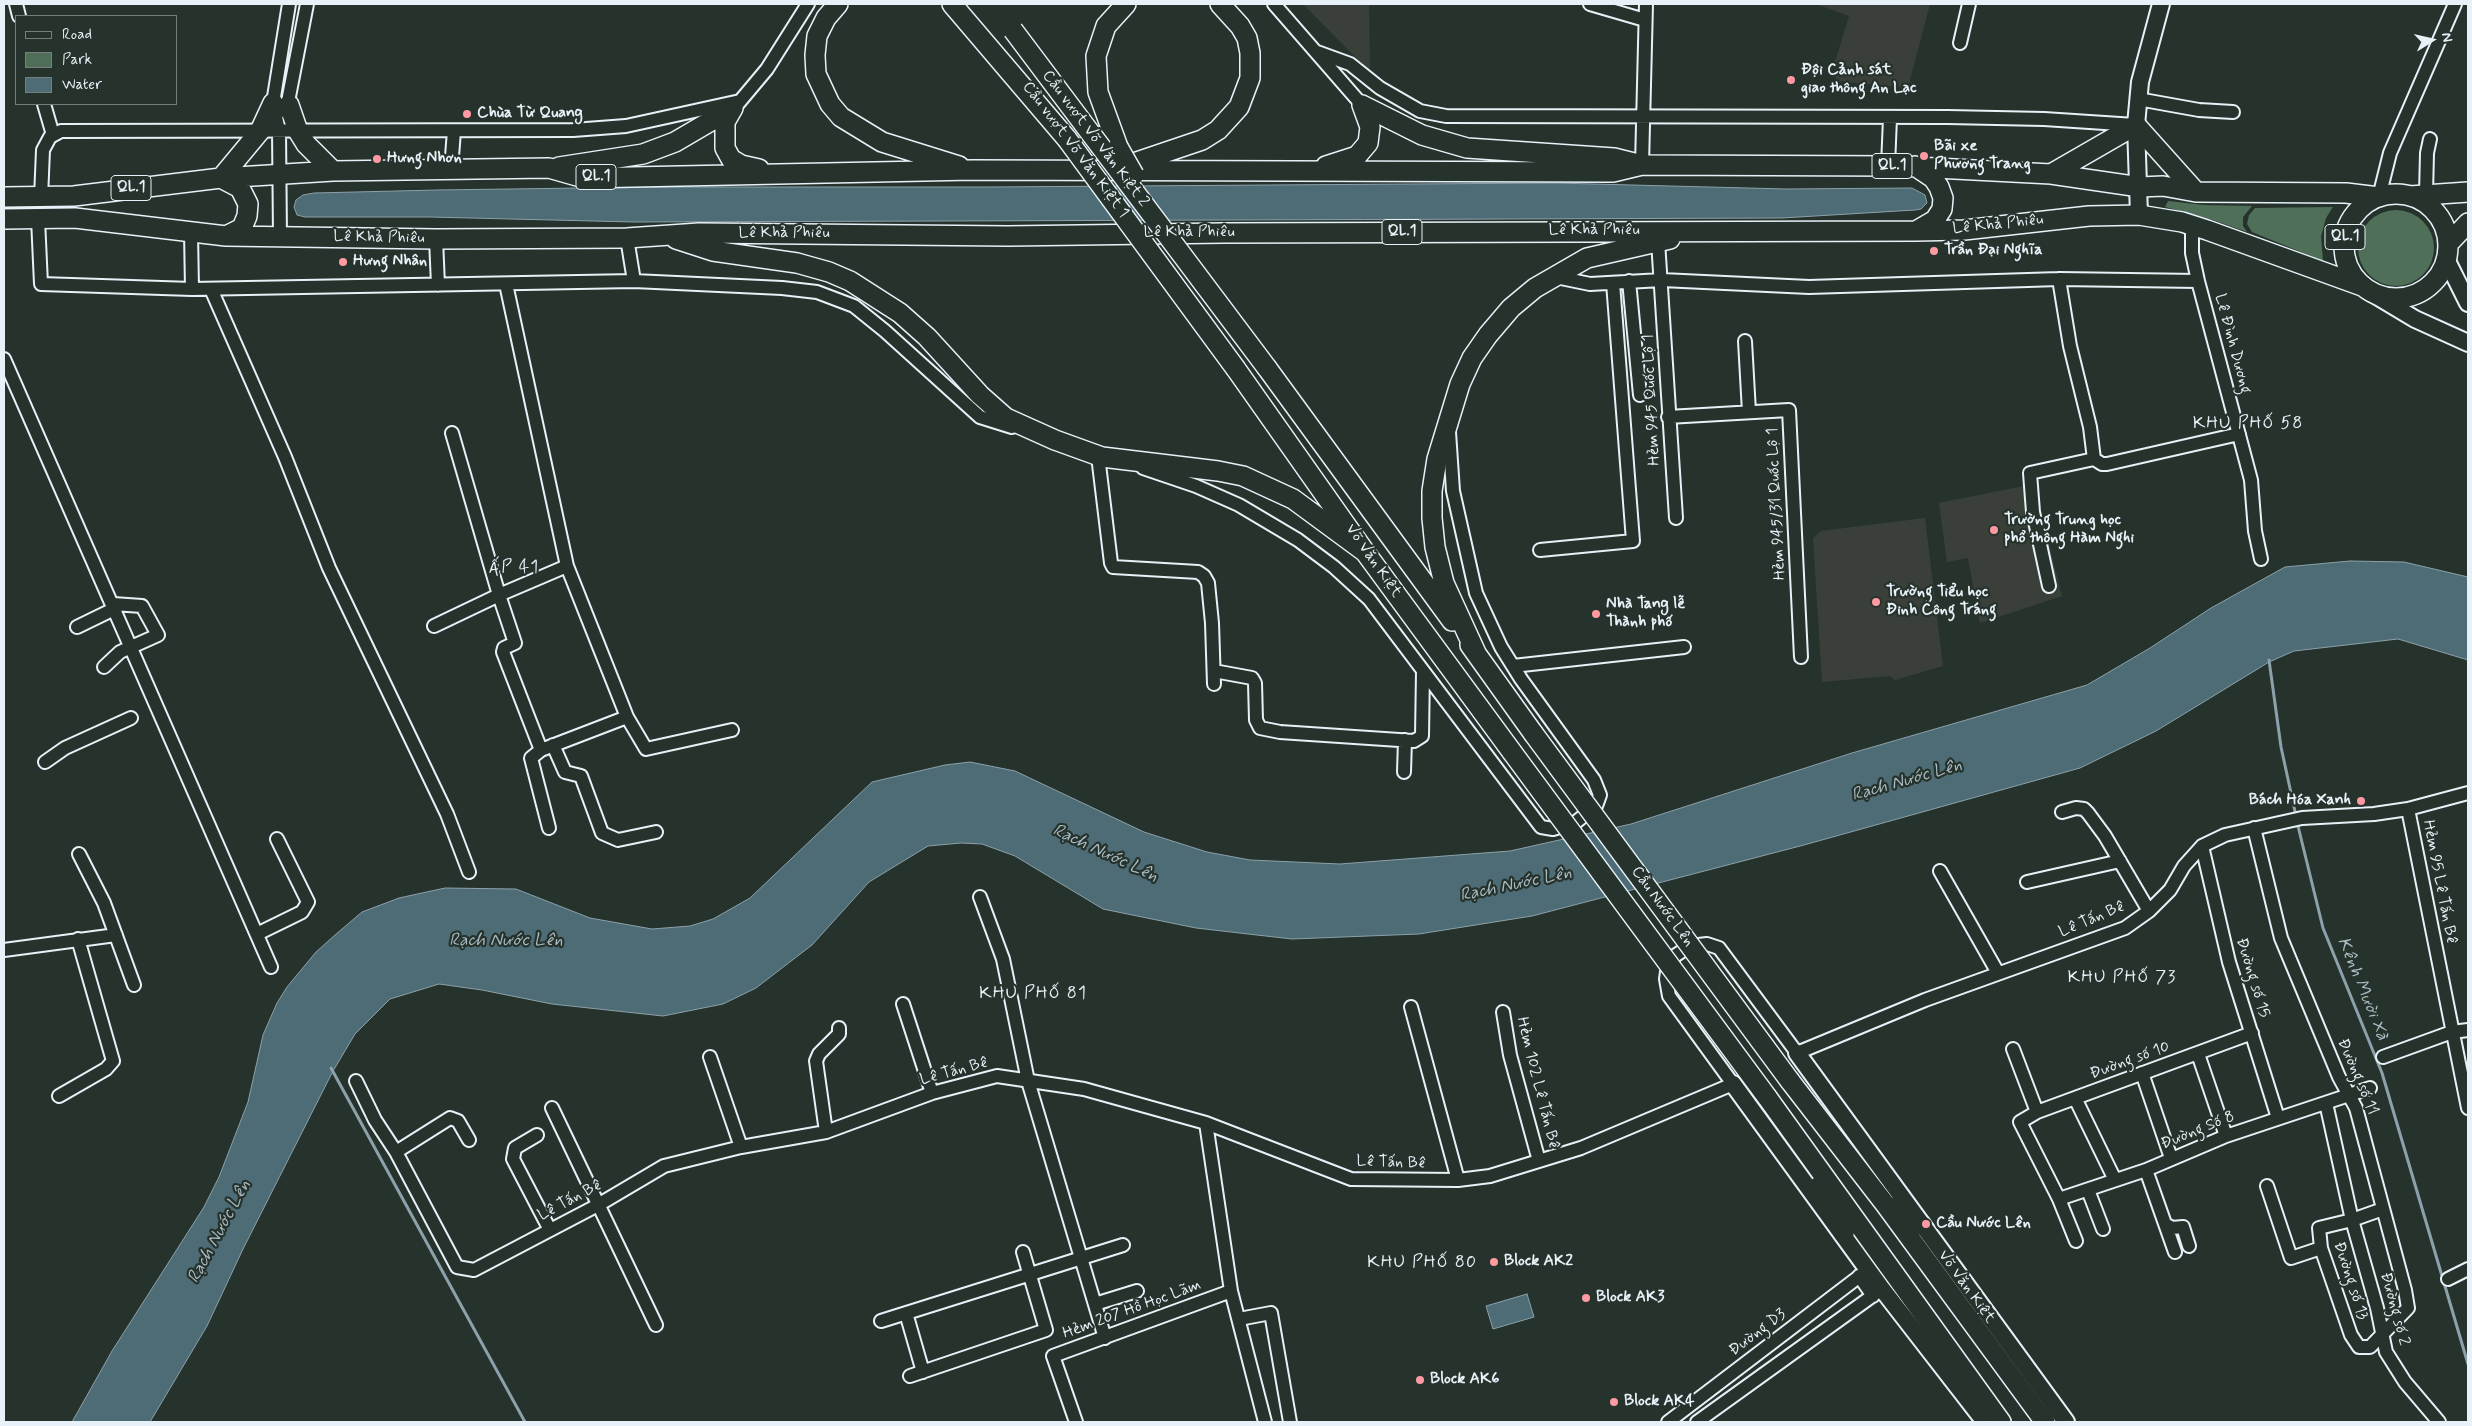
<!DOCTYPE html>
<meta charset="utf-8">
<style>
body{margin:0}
#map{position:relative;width:2472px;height:1426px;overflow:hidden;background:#26332d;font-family:Mynerve,sans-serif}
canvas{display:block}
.frame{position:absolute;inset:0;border:5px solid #e8f1f8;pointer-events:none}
.legend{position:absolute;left:15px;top:15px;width:162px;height:90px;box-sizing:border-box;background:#26332d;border:1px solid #747f7e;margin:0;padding:6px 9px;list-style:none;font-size:15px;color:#e8f1f8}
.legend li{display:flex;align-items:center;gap:10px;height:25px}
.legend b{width:25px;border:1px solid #747f7e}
.north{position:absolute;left:2407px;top:15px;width:50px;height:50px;-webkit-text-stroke:4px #26332d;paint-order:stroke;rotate:80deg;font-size:14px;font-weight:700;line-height:20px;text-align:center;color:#e8f1f8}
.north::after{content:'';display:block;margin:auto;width:18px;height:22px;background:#e8f1f8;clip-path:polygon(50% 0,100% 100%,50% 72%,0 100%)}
</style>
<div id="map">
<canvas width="2472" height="1426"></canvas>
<div class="frame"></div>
<ul class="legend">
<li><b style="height:6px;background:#26332d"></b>Road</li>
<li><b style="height:14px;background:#506f58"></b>Park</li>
<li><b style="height:14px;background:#4e6c75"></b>Water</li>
</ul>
<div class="north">N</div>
</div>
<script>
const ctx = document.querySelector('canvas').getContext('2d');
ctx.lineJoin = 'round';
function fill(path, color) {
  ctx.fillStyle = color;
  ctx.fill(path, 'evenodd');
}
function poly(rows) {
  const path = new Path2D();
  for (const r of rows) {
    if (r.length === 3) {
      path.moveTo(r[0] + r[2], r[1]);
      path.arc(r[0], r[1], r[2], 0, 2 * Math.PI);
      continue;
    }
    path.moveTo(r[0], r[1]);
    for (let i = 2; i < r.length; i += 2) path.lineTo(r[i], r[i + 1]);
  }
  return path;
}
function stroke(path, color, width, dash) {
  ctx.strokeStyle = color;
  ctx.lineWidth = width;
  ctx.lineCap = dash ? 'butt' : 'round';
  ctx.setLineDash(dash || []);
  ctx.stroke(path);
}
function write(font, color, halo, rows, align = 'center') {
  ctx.font = font + ' Mynerve,sans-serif';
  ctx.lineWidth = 4.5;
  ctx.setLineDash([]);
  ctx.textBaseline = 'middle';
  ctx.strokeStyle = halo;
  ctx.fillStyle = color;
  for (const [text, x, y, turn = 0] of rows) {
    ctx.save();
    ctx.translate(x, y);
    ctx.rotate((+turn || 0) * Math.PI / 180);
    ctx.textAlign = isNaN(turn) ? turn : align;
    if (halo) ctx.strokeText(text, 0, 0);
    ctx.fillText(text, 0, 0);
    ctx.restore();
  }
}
fill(poly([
 [1303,4,1369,4,1370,72],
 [1816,4,1930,4,1908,88,1836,81,1834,65,1849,16],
 [2034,484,2062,596,1980,623,1968,558,1947,562,1939,503],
 [1925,518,1943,666,1895,680,1890,676,1822,682,1813,538,1821,531]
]), '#3a4039');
fill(poly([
 [2168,201,2204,205,2252,206,2243,217,2243,226,2247,232,2210,219,2165,207],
 [2333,207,2326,218,2321,236,2323,261,2252,232,2247,224,2249,215,2255,208],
 [2396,248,38]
]), '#506f58');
const water = poly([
 [1555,183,1786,189,1912,188,1925,195,1927,203,1921,209,1915,210,1782,218,945,221,634,222,429,217,305,217,297,215,294,207,296,200,303,195,314,193,437,190,654,187,989,187,1555,183],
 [2350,561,2404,562,2468,577,2468,660,2398,639,2294,651,2269,662,2156,731,2080,768,1804,845,1532,916,1419,934,1292,939,1196,928,1103,909,1015,856,982,844,961,843,928,846,869,882,812,945,756,988,723,1004,663,1016,552,1004,482,990,439,984,390,999,355,1034,333,1071,243,1249,207,1326,150,1422,72,1422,112,1351,204,1207,219,1177,248,1102,263,1035,277,1003,287,987,316,952,335,935,362,912,399,898,445,888,516,889,590,918,652,929,690,926,713,919,750,898,872,782,945,765,970,762,1015,771,1144,832,1207,852,1250,860,1340,864,1510,851,1631,824,1852,753,2087,685,2150,648,2211,608,2285,567,2350,561],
 [1527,1294,1534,1317,1493,1329,1486,1306,1527,1294]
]);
fill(water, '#4e6c75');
stroke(water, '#8ca1a9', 1);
stroke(poly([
 [2269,660,2281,747,2296,816],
 [2297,822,2323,928,2382,1073,2468,1364],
 [331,1068,525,1422]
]), '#8ca1a9', 3);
const minor = poly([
 [16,4,19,16],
 [1274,4,1362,105],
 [1590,4,1645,20],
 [1960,43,1969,4],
 [1317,52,1350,64,1380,88,1420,111,1446,116,1948,117,2044,119,2135,125],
 [2138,99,2199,110,2233,112],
 [44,104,53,135],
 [736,106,767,69,808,4],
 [286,112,307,4],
 [1642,165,1646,4],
 [1888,166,1890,118],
 [451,169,454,131],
 [2426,194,2427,153,2430,139],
 [2379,197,2390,153,2455,4],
 [41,198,43,150,50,137,61,131,573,130,626,126,740,101],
 [38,219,41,284,192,289,634,281,782,288,817,292,854,306,885,331,980,417,1012,427],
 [2192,226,2192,253,2198,281,2251,480,2255,531,2261,559],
 [191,232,192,289],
 [280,237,279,131,273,103,289,4],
 [627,238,634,281],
 [436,239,438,285],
 [1658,241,1676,518],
 [1556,277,1590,284,1662,280,1809,287,2059,279,2198,281],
 [1629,281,1640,395],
 [211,289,285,457,329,568,447,814,469,872],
 [1745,341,1749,412],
 [4,359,271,967],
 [1668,417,1789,410,1801,657],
 [452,433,499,595,567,566,506,284],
 [1098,456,1111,563,1113,567,1198,572,1204,576,1208,583,1212,623,1214,684],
 [2094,459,2102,464,2107,464,2239,434],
 [1143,468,1196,486,1239,505,1298,540,1334,567,1369,599,1541,827,1553,829,1576,822,1596,806,1600,795,1594,780,1521,679,1501,647,1476,593,1453,491,1449,432],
 [1540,550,1633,541,1613,283],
 [567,566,627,717],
 [2049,586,2033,512,2030,473,2094,459,2090,427,2070,346,2059,279],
 [434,626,499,595,515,643,504,648,503,652,541,750,531,758,549,828],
 [77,627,114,609],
 [1513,666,1684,647],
 [104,667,120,652,158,635,142,606,113,604],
 [1214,671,1252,678,1255,683,1256,720,1260,728,1280,732,1414,741,1422,736,1423,671],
 [553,745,565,772,581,776,602,833,618,840,656,832],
 [541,750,627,717,646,749,732,730],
 [45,762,65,748,131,718],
 [1404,772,1405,740],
 [2408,809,2468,1108],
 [2062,812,2076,808,2084,809,2088,813,2105,836,2149,911],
 [2254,828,2281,938,2339,1077,2356,1108,2405,1290,2408,1308,2370,1347,2359,1347,2351,1335,2321,1248,2319,1228,2352,1220,2326,1103],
 [2202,846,2229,962,2278,1118],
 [79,854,104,903,134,985],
 [1940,871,1998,973],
 [2027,882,2120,861],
 [980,897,1003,959,1028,1081,1105,1338],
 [257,934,302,912,308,902,277,839],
 [4,950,116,935],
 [903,1004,932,1093],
 [1411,1007,1458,1180],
 [1503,1012,1510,1055,1539,1161],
 [2013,1049,2037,1112],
 [2198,1054,2226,1136],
 [710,1057,741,1147],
 [2383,1057,2452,1032,2468,1030],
 [2142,1073,2171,1158],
 [356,1081,375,1120,396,1152,457,1267,474,1270,598,1205,664,1166,741,1147,826,1132,932,1093,997,1076,1084,1089,1206,1123,1351,1179,1458,1180,1490,1176,1581,1148,1733,1084,1669,996,1666,979,1668,965,1676,955,1690,946,1707,944,1719,948,1797,1053,1925,1000,2125,928,2149,911,2170,890,2184,866,2202,846,2225,835,2302,818,2374,814,2408,809,2468,793],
 [59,1096,106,1069,113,1061,78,939],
 [2075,1098,2115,1180],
 [552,1108,656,1325],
 [1206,1123,1231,1291,1265,1422],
 [826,1132,816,1061,819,1054,839,1034,839,1028],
 [537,1135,515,1148,513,1159,550,1230],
 [396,1152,450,1118,458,1121,469,1140],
 [2146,1170,2175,1252],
 [2267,1186,2291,1258,2321,1248],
 [2088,1190,2103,1229],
 [2059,1199,2146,1170,2226,1136,2370,1088],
 [2383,1209,2352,1220,2377,1308,2386,1352,2405,1382,2439,1422],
 [2165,1224,2172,1228,2183,1227,2189,1246],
 [2076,1241,2059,1199,2020,1122,2037,1112,2252,1033],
 [1859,1276,1873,1296],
 [2448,1279,2468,1269],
 [1095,1304,1137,1291],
 [906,1313,923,1372],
 [1239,1319,1271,1313,1290,1422],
 [881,1321,1123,1245],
 [910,1376,1046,1330,1023,1252],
 [1076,1422,1053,1356,1231,1291],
 [1668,1422,1869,1269],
 [1697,1422,1882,1289]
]);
const major = poly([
 [2139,215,2136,125,2140,82,2161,4],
 [2446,259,2468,303],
 [2370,292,2415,319,2468,343],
 [1797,1053,2066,1422],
 [1733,1084,1882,1289,1985,1422]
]);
const highway = poly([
 [838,4,826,18,817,36,815,55,816,74,830,104,841,117,882,142,959,166],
 [952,4,1067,139],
 [289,105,298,131,306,144,333,171],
 [1362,105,1422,135,1467,148,1614,158,1638,164],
 [733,108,725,122,725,148,731,159,741,165,759,169],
 [1118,147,1098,92,1096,56,1106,26,1126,4],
 [1128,165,1202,140,1218,130,1239,107,1250,78,1250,53,1247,38,1240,26,1220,4],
 [1326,166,1357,156,1368,143,1370,127,1362,105],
 [1915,166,1933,178,1939,187,1943,198,1942,209,1935,220,1916,231],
 [559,167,643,154,675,142,733,108],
 [2051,174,2136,125,2196,192],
 [221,178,260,131,273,103],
 [221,178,240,188,248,204,247,216,242,228,226,236],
 [2396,246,52],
 [2410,196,2468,192],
 [4,197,74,196,221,178,333,171,549,168,584,178,972,170,1613,172,1642,165,1897,166,2051,174,2140,187,2163,186,2196,192,2346,193,2379,197],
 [4,219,75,218,226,236,436,239,627,238,699,233,1008,236,1224,233,1916,231,1964,230,2089,216,2139,215,2182,222,2207,230,2362,286],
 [676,239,713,251,797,263,829,272,850,281,900,313,927,337,980,395,1006,418,1055,440,1102,457,1218,471,1243,476,1293,499,1365,552],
 [2448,244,2468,223],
 [1267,368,1452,621],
 [1236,369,1365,552,1512,752],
 [1470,645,1533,733],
 [1477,655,1444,583,1435,547,1432,518,1432,491,1437,459,1460,384,1472,358,1488,335,1511,308,1535,288,1587,258,1670,239],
 [1790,1081,1885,1204,2045,1422],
 [1767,1097,2001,1422],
 [1819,1186,1844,1234],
 [1891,1207,1921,1225]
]);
stroke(minor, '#e8f1f8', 16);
stroke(major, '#e8f1f8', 20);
stroke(highway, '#e8f1f8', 22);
stroke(minor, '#26332d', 12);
stroke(major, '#26332d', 16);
stroke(highway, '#26332d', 19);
const highwayBridge = poly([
 [1013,30,1267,368],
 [1067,139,1236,369],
 [1118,147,1134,175],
 [1533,733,1790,1081],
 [1512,752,1767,1097]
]);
stroke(highwayBridge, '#e8f1f8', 22, []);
stroke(highwayBridge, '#26332d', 19);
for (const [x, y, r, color] of [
 [1791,80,5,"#ff9aa2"],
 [467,114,5,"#ff9aa2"],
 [1924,156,5,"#ff9aa2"],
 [377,159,5,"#ff9aa2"],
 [1934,251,5,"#ff9aa2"],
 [343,262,5,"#ff9aa2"],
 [1994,530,5,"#ff9aa2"],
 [1876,602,5,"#ff9aa2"],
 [1596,614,5,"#ff9aa2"],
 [2361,801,5,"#ff9aa2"],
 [1926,1224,5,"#ff9aa2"],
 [1494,1262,5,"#ff9aa2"],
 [1586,1298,5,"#ff9aa2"],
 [1420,1380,5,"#ff9aa2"],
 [1614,1402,5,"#ff9aa2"]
]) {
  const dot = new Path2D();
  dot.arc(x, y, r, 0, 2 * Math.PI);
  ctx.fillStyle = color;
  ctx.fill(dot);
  stroke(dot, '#26332d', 2);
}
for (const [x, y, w] of [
 [1892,166,40],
 [596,177,40],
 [131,188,40],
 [1402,232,40],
 [2345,237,40]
]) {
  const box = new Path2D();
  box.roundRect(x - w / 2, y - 12.5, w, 25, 4);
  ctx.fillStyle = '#26332d';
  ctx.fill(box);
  stroke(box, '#e8f1f8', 1);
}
write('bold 15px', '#e8f1f8', null, [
 ["QL.1",1892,166],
 ["QL.1",596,177],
 ["QL.1",131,188],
 ["QL.1",1402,232],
 ["QL.1",2345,237]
]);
write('bold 16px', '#e8f1f8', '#26332d', [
 ["Đội Cảnh sát",1801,71],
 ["giao thông An Lạc",1801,89],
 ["Chùa Từ Quang",477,114],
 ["Bãi xe",1934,147],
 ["Phương Trang",1934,165],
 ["Hưng Nhơn",387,159],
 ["Trần Đại Nghĩa",1944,251],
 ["Hưng Nhân",353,262],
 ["Trường Trung học",2004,521],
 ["phổ thông Hàm Nghi",2004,539],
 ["Trường Tiểu học",1886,593],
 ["Đinh Công Tráng",1886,611],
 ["Nhà Tang lễ",1606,605],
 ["Thành phố",1606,623],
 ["Bách Hóa Xanh",2351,801,"right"],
 ["Cầu Nước Lên",1936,1224],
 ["Block AK2",1504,1262],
 ["Block AK3",1596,1298],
 ["Block AK6",1430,1380],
 ["Block AK4",1624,1402]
], 'left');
write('16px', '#e8f1f8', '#26332d', [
 ["Cầu vượt Võ Văn Kiệt 2",1095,139,53],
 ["Cầu vượt Võ Văn Kiệt 1",1075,150,53],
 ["Lê Khả Phiêu",1998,225,-6],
 ["Lê Khả Phiêu",1594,231],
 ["Lê Khả Phiêu",1189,233],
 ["Lê Khả Phiêu",784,234],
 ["Lê Khả Phiêu",379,238,1],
 ["Lê Đình Dương",2232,344,75],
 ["Hẻm 945 Quốc Lộ 1",1652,400,-93],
 ["Hẻm 945/31 Quốc Lộ 1",1777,504,-93],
 ["Võ Văn Kiệt",1373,561,55],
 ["Hẻm 95 Lê Tấn Bê",2439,882,79],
 ["Cầu Nước Lên",1662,907,54],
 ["Lê Tấn Bê",2092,920,-23],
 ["Đường số 15",2252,978,73],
 ["Đường số 10",2130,1061,-20],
 ["Lê Tấn Bê",954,1072,-15],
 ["Đường số 11",2357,1077,67],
 ["Hẻm 102 Lê Tấn Bê",1537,1083,76],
 ["Đường Số 8",2198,1131,-22],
 ["Lê Tấn Bê",1391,1163,2],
 ["Lê Tấn Bê",570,1201,-28],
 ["Đường số 13",2350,1281,72],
 ["Võ Văn Kiệt",1966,1287,54],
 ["Đường số 2",2394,1309,75],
 ["Hẻm 207 Hồ Học Lãm",1132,1310,-20],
 ["Đường D3",1758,1333,-37]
]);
ctx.letterSpacing = '1px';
write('18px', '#e8f1f8', '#26332d', [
 ["KHU PHỐ 58",2248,424],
 ["ẤP 41",514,568],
 ["KHU PHỐ 73",2122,978],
 ["KHU PHỐ 81",1033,994],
 ["KHU PHỐ 80",1422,1263]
]);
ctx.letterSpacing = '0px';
write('italic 18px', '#aabcc4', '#26332d', [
 ["Rạch Nước Lên",1907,781,-16],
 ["Rạch Nước Lên",1105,854,25],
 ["Rạch Nước Lên",1516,885,-12],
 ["Rạch Nước Lên",506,941],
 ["Kênh Mười Xà",2362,989,68],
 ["Rạch Nước Lên",220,1232,-62]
]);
</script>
